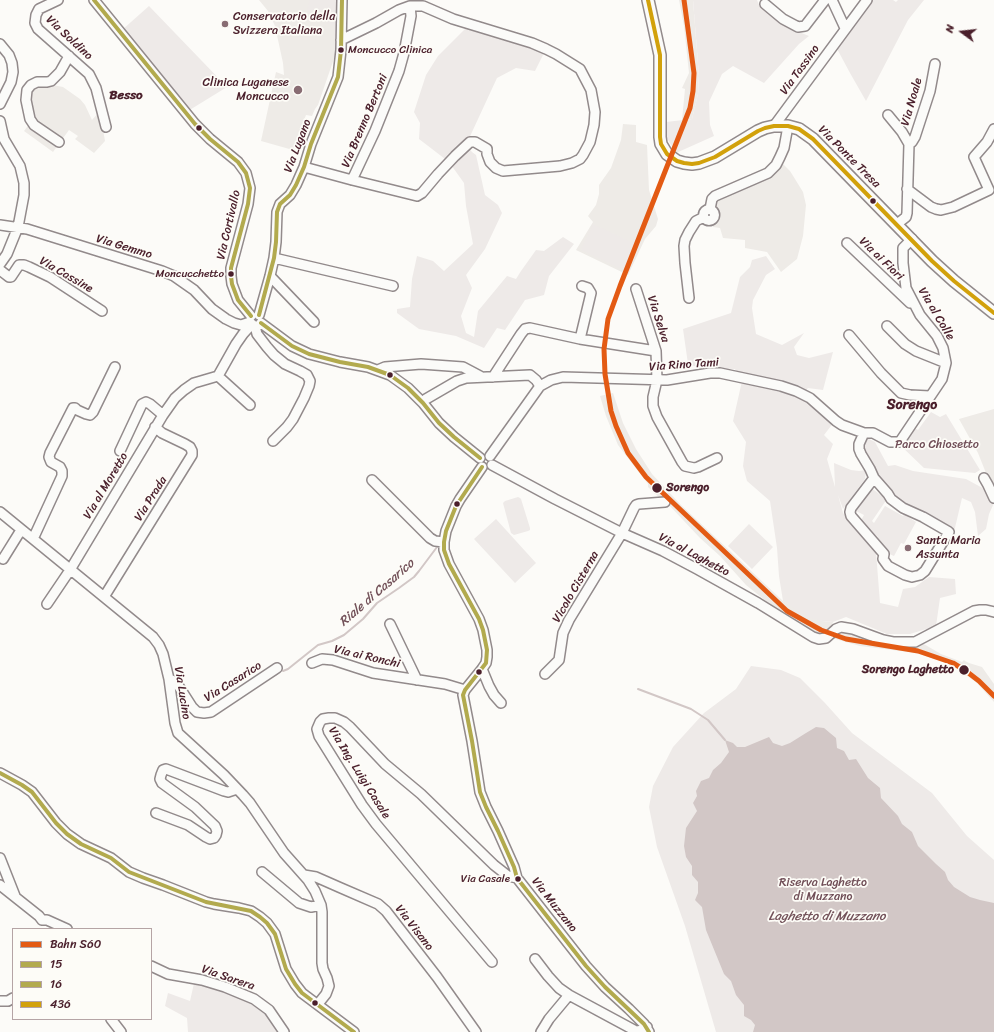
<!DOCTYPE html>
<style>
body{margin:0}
#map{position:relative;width:994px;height:1032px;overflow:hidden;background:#fcfbf8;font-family:Sriracha,sans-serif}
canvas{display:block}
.legend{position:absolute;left:12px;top:928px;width:140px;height:92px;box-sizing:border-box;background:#fdfcf7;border:1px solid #b5a4a5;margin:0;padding:5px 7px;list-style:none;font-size:12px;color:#4a1f2b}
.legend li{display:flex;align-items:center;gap:8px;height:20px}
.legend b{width:20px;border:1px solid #b5a4a5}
.north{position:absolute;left:942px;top:12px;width:40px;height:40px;-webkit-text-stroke:3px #fdfcf7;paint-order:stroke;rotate:285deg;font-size:11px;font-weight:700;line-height:16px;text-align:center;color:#4a1f2b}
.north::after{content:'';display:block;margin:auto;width:14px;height:18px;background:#4a1f2b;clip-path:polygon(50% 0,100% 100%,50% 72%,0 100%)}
</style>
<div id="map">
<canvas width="994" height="1032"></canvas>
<ul class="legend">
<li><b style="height:5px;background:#e35a13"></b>Bahn S60</li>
<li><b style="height:5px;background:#b2aa4e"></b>15</li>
<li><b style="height:5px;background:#b2aa4e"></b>16</li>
<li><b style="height:5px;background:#d2a10b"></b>436</li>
</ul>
<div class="north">N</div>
</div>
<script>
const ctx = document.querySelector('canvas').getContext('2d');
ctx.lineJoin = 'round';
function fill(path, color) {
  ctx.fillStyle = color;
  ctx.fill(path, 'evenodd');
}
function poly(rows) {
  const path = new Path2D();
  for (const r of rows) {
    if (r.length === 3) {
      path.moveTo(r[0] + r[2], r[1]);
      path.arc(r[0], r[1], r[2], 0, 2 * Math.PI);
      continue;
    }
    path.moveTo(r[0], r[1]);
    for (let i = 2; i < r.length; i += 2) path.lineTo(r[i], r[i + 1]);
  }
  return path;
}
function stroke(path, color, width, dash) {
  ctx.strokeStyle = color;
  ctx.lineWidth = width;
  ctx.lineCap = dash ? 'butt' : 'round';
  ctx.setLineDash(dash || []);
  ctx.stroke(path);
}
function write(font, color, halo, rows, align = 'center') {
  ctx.font = font + ' Sriracha,sans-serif';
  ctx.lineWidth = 3.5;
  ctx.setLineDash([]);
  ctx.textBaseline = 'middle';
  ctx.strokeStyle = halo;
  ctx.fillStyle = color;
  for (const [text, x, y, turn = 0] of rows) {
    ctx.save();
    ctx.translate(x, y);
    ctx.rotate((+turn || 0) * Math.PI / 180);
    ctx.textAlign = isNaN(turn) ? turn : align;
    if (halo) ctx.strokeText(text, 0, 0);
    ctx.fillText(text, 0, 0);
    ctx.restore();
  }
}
fill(poly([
 [259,0,342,0,339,44,318,105,315,109,312,116,306,115,293,150,261,141,276,72,284,75,283,63,275,26,268,11],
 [679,0,693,0,699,76,698,94,692,119,682,120,685,89,682,88,689,73,684,26],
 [42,83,63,87,80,99,85,105,92,120,99,112,101,118,105,141,94,153,75,139,78,136,69,130,53,152,24,131,30,123,30,88],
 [623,124,636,125,636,142,647,145,649,190,658,219,656,226,645,239,628,275,576,250,593,222,588,216,596,205,599,194,599,185,611,168,621,140],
 [780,161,790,171,795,179,803,192,806,205,803,236,797,259,781,272,767,252,745,248,745,240,723,238,720,228,713,227,712,220,715,215,711,203,768,173],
 [613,393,623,423,636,449,652,474,681,505,783,601,822,621,833,622,831,631,821,637,812,633,771,605,746,585,720,556,700,538,668,504,662,500,648,487,648,484,618,445,606,416,600,396],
 [994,409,994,493,978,453,959,419],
 [840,631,922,643,941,654,962,662,964,660,965,661,969,663,982,667,994,684,994,702,977,683,958,669,946,663,917,653,860,646,832,638]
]), '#eeebe7');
fill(poly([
 [310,0,342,0,341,40,335,46,334,25,327,23,328,19,307,11],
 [693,0,757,0,759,5,794,30,809,36,799,44,764,83,733,66,722,74,709,102,710,125,714,136,676,153,665,135,666,122,692,119,698,94,699,76],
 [868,0,893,0,896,2,898,0,924,0,908,20,866,101,850,73,835,45],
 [149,6,227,87,188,111,122,30],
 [469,25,546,49,535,71,516,68,497,78,466,145,472,152,476,155,485,195,498,205,502,213,485,249,466,275,472,288,461,316,466,333,474,337,478,311,507,276,516,279,521,271,536,250,544,251,563,237,574,244,549,276,544,295,525,300,505,330,497,328,484,348,456,336,419,329,397,313,397,309,410,307,412,279,417,256,433,261,444,271,473,244,466,206,464,183,449,162,419,139,420,123,414,112,426,75,438,56],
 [593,224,640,246,628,272,581,250],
 [766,256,775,269,766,275,753,300,752,308,756,334,782,345,804,333,794,347,797,355,809,358,833,352,823,390,808,388,801,397,834,422,824,435,833,444,827,459,835,487,834,463,851,470,859,471,866,470,865,479,843,509,838,495,843,513,876,552,880,603,898,607,903,589,915,587,929,577,955,579,956,594,940,598,936,626,910,634,887,634,846,617,833,622,822,621,807,617,783,601,779,576,777,548,770,501,747,481,743,466,746,442,733,421,742,381,735,369,700,368,688,364,683,329,731,313,740,277,750,267,752,260],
 [931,412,940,417,946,414,980,470,975,473,924,468,900,445,913,427,918,430],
 [867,438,875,442,888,466,895,465,913,471,966,479,988,491,994,503,989,514,986,529,978,536,975,512,971,502,962,498,954,532,894,499,863,453,862,445,864,441],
 [870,487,886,499,887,501,885,502,872,521,874,523,885,506,903,516,904,514,916,522,904,544,901,543,894,556,885,552,883,549,884,547,876,540,878,537,860,522,864,515,852,509],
 [518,497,520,498,521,499,530,528,530,530,528,531,514,535,511,533,503,503,505,501],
 [496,519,536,563,515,583,474,539],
 [749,524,773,547,752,569,728,546],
 [751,666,781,670,800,678,825,703,852,733,932,793,967,836,994,860,994,1032,716,1032,685,926,657,847,649,807,653,786,673,747,704,713,736,689],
 [195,979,254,999,284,1032,188,1032,187,1018,165,1006,168,993,190,1001]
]), '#eeeae8');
fill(poly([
 [816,727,824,728,836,738,837,748,844,751,849,760,856,759,868,778,880,788,881,798,898,816,902,824,912,832,918,846,936,864,945,872,948,880,954,887,970,897,980,900,994,903,994,1032,753,1032,755,1025,751,1020,744,1016,744,1005,736,995,731,981,724,974,706,930,702,907,695,900,698,893,698,882,692,875,692,866,686,857,684,846,686,828,697,811,693,803,697,796,696,791,701,781,709,778,713,770,721,763,729,752,725,740,733,743,737,747,745,747,769,737,773,743,782,746,790,743,806,733]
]), '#d2c7c6');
stroke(poly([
 [283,671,288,669,318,645,332,641,344,635,363,619,377,603,399,588,414,577,419,571,437,547],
 [272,677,277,674],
 [638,689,691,709,708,720,725,740]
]), '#d2c7c6', 2);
const minor = poly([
 [58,0,39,9,36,15,35,23,38,29,89,74,96,88,106,127],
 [94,0,195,124,210,139,238,162,246,173,250,188,248,204,231,268,231,276,232,284,238,300,251,316],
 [832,0,845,28],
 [765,4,783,19,798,27,805,26,825,0],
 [341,40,376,23,399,10,410,6,411,16,404,53,399,71,375,131,352,180],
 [0,44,9,55,12,63,13,72,11,82,0,104],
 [888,115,902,132,909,144,912,142,915,137,930,91,935,64],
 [0,121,4,139,20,166,24,183,24,195,18,227,7,254,0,264],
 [774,126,867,0],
 [59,142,34,125,30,119,26,100,27,90,31,85,37,82,47,82,51,81,60,72,69,56],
 [304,167,352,180,417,196,422,193,438,174,455,156,470,142,475,142,487,149,487,154,490,162,496,168,503,171,560,166,572,163,580,159,583,155,590,142,594,125,595,112,591,90,580,69,556,54,546,49,532,43,453,19,423,6,410,6],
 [907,189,931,207,936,209,941,210,953,207,989,190,974,157,987,142,994,129],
 [710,209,712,199,715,196,768,173,776,165,780,157,784,148,788,126],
 [709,215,5.5],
 [897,224,906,217,907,213,909,144],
 [0,225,27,229,162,271,174,276,194,290,212,309,226,319,234,323,241,325,250,322],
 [847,243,910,303],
 [274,258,393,286],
 [0,270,9,277,11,277,19,265,24,265,29,267,50,277,102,311],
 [270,276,314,322],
 [636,289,656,351,657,380,653,397,653,406,657,417,682,462,685,466,694,468,698,467,717,458],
 [689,298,685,263,684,246,685,240,689,232,696,221,704,217],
 [259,315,270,276,274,258,276,242,277,212,280,204,290,195,296,185,304,167,311,144,338,77,341,50,342,0],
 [261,323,292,346,309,354,340,362,368,367,390,375,408,388,423,403,439,423,454,437,480,458],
 [256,326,256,330,257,334,267,347,274,355,285,364,300,371,307,375,310,381,309,386,304,398,293,419,287,427,273,441],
 [887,326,905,344,916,351,946,363],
 [849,335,881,373,901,393,910,395,930,396],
 [580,339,591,293,588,288,582,286],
 [378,370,385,367,421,364,463,367,480,376],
 [493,377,521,334,525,329,530,328,580,339,656,351],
 [423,403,426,399,457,381,466,378,530,375,536,380,540,386],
 [250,405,218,376,236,344,243,334,252,324],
 [864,433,859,444,859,449,861,454,870,469,874,478,851,508,850,512,851,516,884,554,883,559,888,566,905,575,912,577,920,575,925,571,949,532,923,517,903,508,891,499,888,494,874,478],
 [120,451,142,404,146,402,150,404,163,415,175,398,184,390,194,383,218,376],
 [490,456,540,386,551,380,563,377,667,380,710,373,720,373,781,386,796,391,810,398,836,421,842,425,864,433,873,433,890,442,899,442,901,440,942,379,946,363,943,348,937,336,920,315,906,288,903,263,903,248,912,239],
 [492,465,555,499,622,533,663,551,697,569,758,603,813,637,819,639,826,638,836,629,841,627,853,629,883,640,893,642,915,642,974,611,980,610,986,610,994,612],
 [482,467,460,499,456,506,446,531,444,542,444,550,449,564,479,619,483,630,487,650,487,657,486,663,482,669,465,690,463,695,472,741,480,792,486,807,498,831,514,867,517,878,586,966,605,987,629,1009,644,1024,649,1032],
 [984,478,988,485,994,498],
 [372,480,430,538,435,541,444,542],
 [0,512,153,637,159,645,163,654,169,679,175,723,178,733,224,775,243,795,250,803,284,853,308,880,315,891,321,905,322,912,322,963,323,969,327,978,329,986,326,994,318,1004],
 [33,539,62,476,62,471,60,467,51,462,49,457,50,453,73,408,75,408,77,410,86,414,90,415,93,412,115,367],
 [3,559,21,530],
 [104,597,192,455,192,451,190,447,185,444,162,433,155,427],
 [47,604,70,570,163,415],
 [390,624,417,680],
 [312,663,322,659,333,660,373,673,445,684,465,690],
 [482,669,489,686,494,695,501,703],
 [545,674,559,660,563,633,569,620,622,533,634,508,636,505,639,504,665,502],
 [169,679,176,682,192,707,197,712,204,713,211,712,277,668],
 [0,773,22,785,32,792,56,823,67,834,81,844,111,858,129,872,143,878,163,885,206,902,214,904,239,908,251,911,260,917,267,923,275,934,286,969,295,984,302,993,354,1032],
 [156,813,188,825,206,837,210,839,214,838,216,835,217,831,215,826,195,807,162,783,160,779,161,775,163,770,166,769,224,791,228,792,237,789],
 [0,858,15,896],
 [262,872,299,903,311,907,321,905],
 [304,875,316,877,341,888,378,904,386,911,437,977,476,1032],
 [0,885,39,916,42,920],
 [42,920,47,920,67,929],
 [535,959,548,976,559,988,569,995,634,1030,638,1031,641,1030,647,1027],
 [492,962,376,824,362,805,319,736,317,729,320,722,323,719,329,718,335,718,344,722,350,727,385,764,421,794,494,865,508,876,517,878],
 [151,966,168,974,202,980,225,987,254,999,269,1010,284,1032],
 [0,1001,8,1001,13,998],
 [111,1019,121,1032],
 [541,1032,549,1019,569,995]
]);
const major = poly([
 [648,0,660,55,660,137,661,144,667,154,677,161,684,163,692,164,699,163,715,157,758,131,765,128,774,126,788,126,799,129,813,139,932,261,954,281,994,313]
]);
stroke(minor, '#928a8b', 12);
stroke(major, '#928a8b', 14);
stroke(minor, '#fbfbf9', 9);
stroke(major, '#fbfbf9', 11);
stroke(poly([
 [94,0,195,124,210,139,238,162,246,173,250,188,248,204,231,268,231,276,232,284,238,300,251,316],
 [259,315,274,258,276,242,277,212,280,204,290,195,296,185,304,167,311,144,338,77,341,50,342,0],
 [261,323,292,346,309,354,340,362,368,367,390,375,408,388,423,403,439,423,454,437,480,458],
 [482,467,456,506,446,531,444,542,444,550,449,564,479,619,483,630,487,650,486,663,465,690,463,695,472,741,480,792,486,807,498,831,514,867,517,878,586,966,605,987,644,1024,649,1032]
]), '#b2aa4e', 4);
stroke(poly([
 [0,773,22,785,32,792,56,823,67,834,81,844,111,858,129,872,206,902,251,911,260,917,267,923,275,934,286,969,295,984,302,993,354,1032]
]), '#b2aa4e', 4);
stroke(poly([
 [648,0,660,55,660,137,661,144,667,154,677,161,684,163,692,164,699,163,715,157,758,131,765,128,774,126,788,126,799,129,813,139,932,261,954,281,994,313]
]), '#d2a10b', 4);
stroke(poly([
 [684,0,694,73,693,91,690,108,620,286,608,319,604,349,605,374,611,411,616,426,628,453,646,477,787,611,821,630,846,639,918,651,953,663,966,671,979,681,994,696]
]), '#e35a13', 5);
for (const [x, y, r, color] of [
 [225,24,4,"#886c73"],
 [341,50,3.5,"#4a1f2b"],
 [298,90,5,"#886c73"],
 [199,128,3.5,"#4a1f2b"],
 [873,201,3.5,"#4a1f2b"],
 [231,274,3.5,"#4a1f2b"],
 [390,375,3.5,"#4a1f2b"],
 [657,488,5.5,"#4a1f2b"],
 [457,504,3.5,"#4a1f2b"],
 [908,548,4,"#886c73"],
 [964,670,5.5,"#4a1f2b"],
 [479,672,3.5,"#4a1f2b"],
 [518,879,3.5,"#4a1f2b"],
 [315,1003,3.5,"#4a1f2b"]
]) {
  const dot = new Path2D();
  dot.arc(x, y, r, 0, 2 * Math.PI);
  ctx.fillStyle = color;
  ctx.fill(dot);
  stroke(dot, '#fdfcf7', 1.5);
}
write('11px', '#4a1f2b', '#fdfcf7', [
 ["Moncucco Clinica",348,50,"left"],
 ["Moncucchetto",224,274],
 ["Via Casale",510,879]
], 'right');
write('12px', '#4a1f2b', '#fdfcf7', [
 ["Conservatorio della",233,17],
 ["Svizzera Italiana",233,31],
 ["Clinica Luganese",289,83,"right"],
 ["Moncucco",289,97,"right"],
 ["Santa Maria",916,541],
 ["Assunta",916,555]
], 'left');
write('12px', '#4a1f2b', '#fdfcf7', [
 ["Via Soldino",69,38,43],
 ["Via Tassino",800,70,-54],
 ["Via Noale",912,102,-74],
 ["Via Brenno Bertoni",365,121,-67],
 ["Via Lugano",298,146,-69],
 ["Via Ponte Tresa",849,157,45],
 ["Via Cortivallo",229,225,-77],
 ["Via Gemmo",124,247,17],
 ["Via ai Fiori",881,259,44],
 ["Via Cassine",66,275,30],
 ["Via al Colle",936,314,59],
 ["Via Selva",658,319,72],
 ["Via Rino Tami",684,365,-4],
 ["Via al Moretto",106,486,-59],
 ["Via Prada",151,499,-58],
 ["Via al Laghetto",694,555,28],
 ["Vicolo Cisterna",576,587,-60],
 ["Via ai Ronchi",367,657,13],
 ["Via Casarico",233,682,-32],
 ["Via Lucino",182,693,81],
 ["Via Ing. Luigi Casale",359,773,58],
 ["Via Muzzano",554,905,52],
 ["Via Visano",414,928,52],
 ["Via Sarera",228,978,19]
]);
write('12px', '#704e57', '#fdfcf7', [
 ["Parco Chiosetto",937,445],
 ["Riserva Laghetto",823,883],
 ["di Muzzano",823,897]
]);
write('bold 12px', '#4a1f2b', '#fdfcf7', [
 ["Sorengo",666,488],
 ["Sorengo Laghetto",954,670,"right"]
], 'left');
write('bold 13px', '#4a1f2b', '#fdfcf7', [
 ["Besso",126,96]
]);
write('italic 13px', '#73525a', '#fdfcf7', [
 ["Riale di Casarico",377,593,-41],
 ["Laghetto di Muzzano",827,917]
]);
write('bold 14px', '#4a1f2b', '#fdfcf7', [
 ["Sorengo",912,405]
]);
</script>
